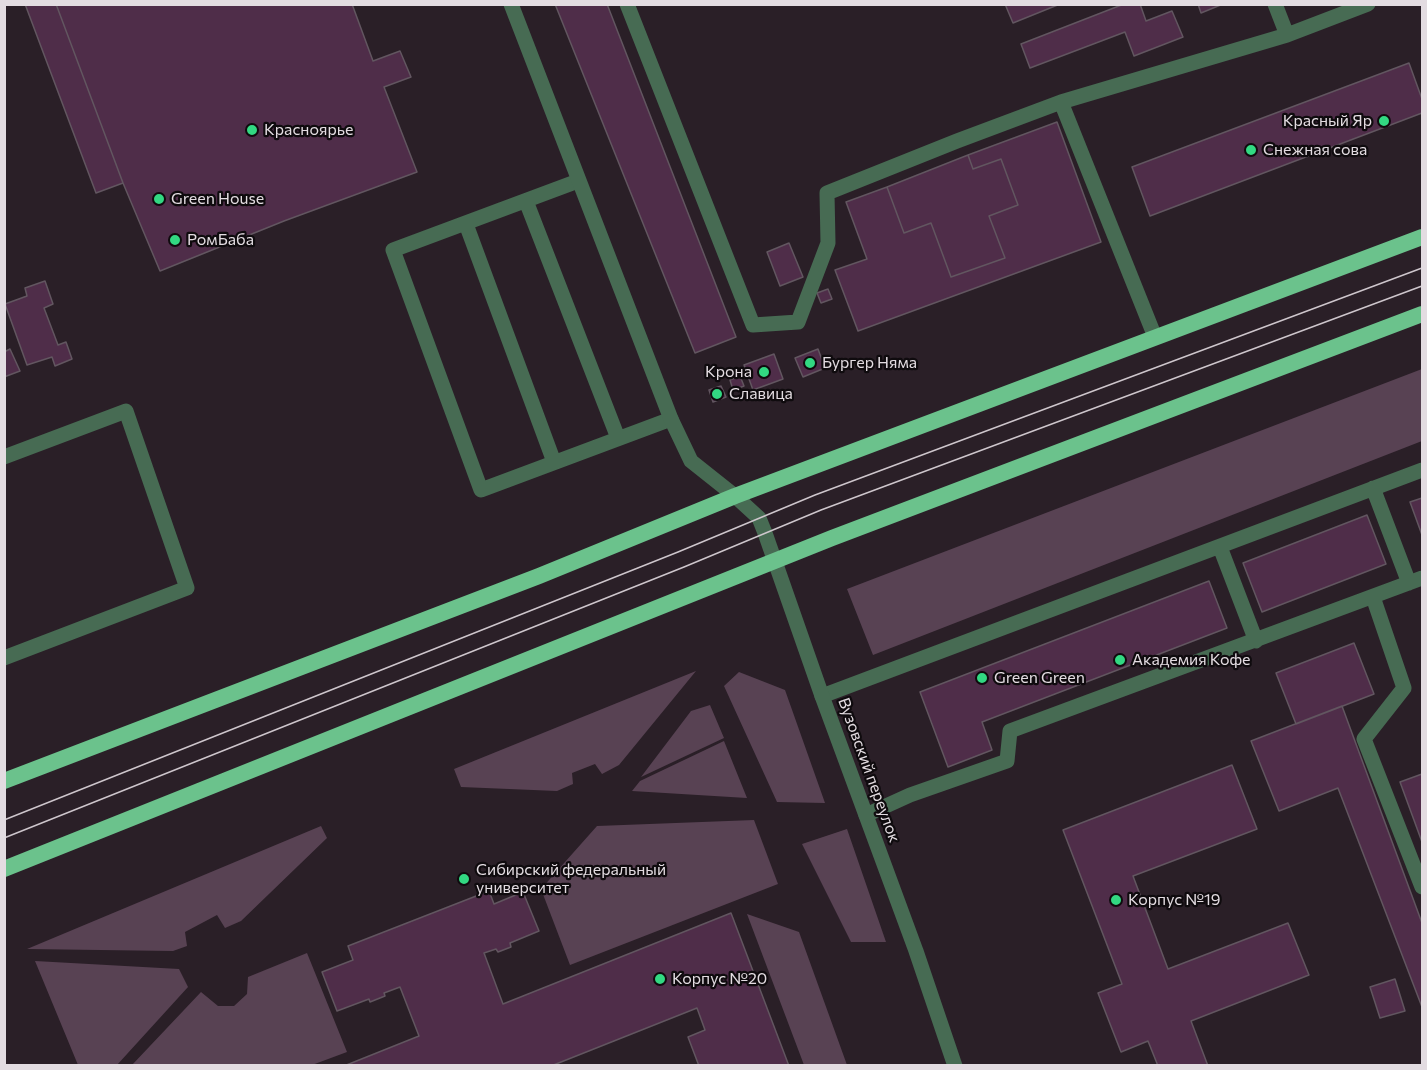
<!DOCTYPE html>
<meta charset="utf-8">
<style>
body{margin:0}
#map{position:relative;width:1427px;height:1070px;overflow:hidden;background:#2a1f27;font-family:Commissioner,sans-serif}
canvas{display:block}
.frame{position:absolute;inset:0;border:6px solid #e3dce1;pointer-events:none}
</style>
<div id="map">
<canvas width="1427" height="1070"></canvas>
<div class="frame"></div>
</div>
<script>
const ctx = document.querySelector('canvas').getContext('2d');
ctx.lineJoin = 'round';
function fill(path, color) {
  ctx.fillStyle = color;
  ctx.fill(path, 'evenodd');
}
function poly(rows) {
  const path = new Path2D();
  for (const r of rows) {
    path.moveTo(r[0], r[1]);
    for (let i = 2; i < r.length; i += 2) path.lineTo(r[i], r[i + 1]);
  }
  return path;
}
function stroke(path, color, width, dash) {
  ctx.strokeStyle = color;
  ctx.lineWidth = width;
  ctx.lineCap = dash ? 'butt' : 'round';
  ctx.setLineDash(dash || []);
  ctx.stroke(path);
}
function write(font, color, halo, rows, align = 'center') {
  ctx.font = font + ' Commissioner,sans-serif';
  ctx.lineWidth = 4.5;
  ctx.setLineDash([]);
  ctx.textBaseline = 'middle';
  ctx.strokeStyle = halo;
  ctx.fillStyle = color;
  for (const [text, x, y, turn = 0] of rows) {
    ctx.save();
    ctx.translate(x, y);
    ctx.rotate((+turn || 0) * Math.PI / 180);
    ctx.textAlign = isNaN(turn) ? turn : align;
    if (halo) ctx.strokeText(text, 0, 0);
    ctx.fillText(text, 0, 0);
    ctx.restore();
  }
}
fill(poly([
 [1422,369,1422,441,873,655,847,589],
 [696,671,619,765,602,774,595,764,572,773,573,784,557,791,461,787,454,769],
 [739,672,785,690,825,803,777,802,724,686],
 [710,705,724,738,641,777,691,711],
 [724,741,747,798,632,791,640,781],
 [754,820,778,884,570,965,541,889,597,826],
 [321,826,327,838,241,921,225,928,217,915,185,932,187,946,173,951,27,949],
 [847,829,886,942,851,942,802,844],
 [747,914,799,932,847,1065,804,1065],
 [307,953,347,1052,312,1065,132,1065,201,992,218,1006,234,1006,247,994,248,977],
 [35,961,179,969,188,987,117,1065,78,1065]
]), '#584253');
const building = poly([
 [25,4,56,4,123,183,96,193,25,4],
 [56,4,352,4,373,61,400,51,411,77,384,87,417,172,284,221,160,271,123,183,56,4],
 [555,4,607,4,736,337,695,353,555,4],
 [1005,4,1060,4,1013,23,1005,4],
 [1124,4,1140,4,1146,21,1172,11,1183,37,1134,56,1125,32,1030,68,1021,44,1124,4],
 [1198,4,1223,4,1201,13,1198,4],
 [1409,63,1422,99,1422,113,1150,216,1132,167,1409,63],
 [1057,122,1101,242,858,331,835,270,867,259,846,202,887,187,904,233,931,223,951,277,1005,258,989,216,1018,205,1001,159,973,169,968,155,1057,122],
 [968,155,973,169,1001,159,1018,205,989,216,1005,258,951,277,931,223,904,233,887,187,968,155],
 [789,243,803,277,780,286,767,252,789,243],
 [45,281,53,304,44,308,58,345,66,342,72,359,55,366,52,357,27,365,5,304,27,296,25,288,45,281],
 [828,289,832,299,821,303,817,293,828,289],
 [10,349,20,371,4,377,4,352,10,349],
 [818,349,825,368,803,377,795,358,818,349],
 [774,354,783,379,753,390,744,365,774,354],
 [740,376,744,386,733,390,730,380,740,376],
 [721,386,726,397,713,402,709,390,721,386],
 [1422,498,1422,535,1410,502,1422,498],
 [1367,515,1386,564,1262,612,1243,563,1367,515],
 [1209,581,1227,628,982,722,992,750,948,767,920,692,1209,581],
 [1354,643,1374,694,1296,724,1276,673,1354,643],
 [1342,706,1422,923,1422,1007,1338,788,1279,811,1251,741,1342,706],
 [1232,765,1257,829,1133,876,1168,969,1288,923,1309,975,1191,1021,1208,1066,1158,1066,1148,1041,1121,1052,1098,993,1122,984,1063,830,1232,765],
 [1422,774,1422,842,1400,782,1422,774],
 [489,891,494,904,523,892,539,931,510,943,511,947,498,952,496,949,484,953,503,1004,731,913,789,1066,699,1066,688,1037,705,1030,697,1008,551,1066,344,1066,419,1036,400,987,384,993,385,996,370,1002,369,999,337,1011,322,972,353,960,348,946,489,891],
 [1395,979,1405,1011,1380,1018,1370,987,1395,979]
]);
fill(building, '#4f2d49');
stroke(building, '#625660', 1.5);
stroke(poly([
 [627,4,753,325,798,322,828,243,827,193,957,141,1061,102,1287,35,1368,4],
 [1275,4,1287,35],
 [1061,102,1155,337],
 [578,181,393,250,481,490,671,419],
 [526,201,618,438],
 [466,224,554,462],
 [4,457,126,411,187,588,4,658],
 [1373,488,1409,583],
 [1220,547,1256,641],
 [1373,597,1404,688,1364,739,1422,887],
 [822,696,1422,470],
 [866,815,910,795,1007,761,1010,731,1422,578]
]), '#476b53', 15);
stroke(poly([
 [511,4,671,419,691,461,735,496,759,518,765,533,822,696,916,951,955,1066]
]), '#476b53', 15);
stroke(poly([
 [4,781,539,576,735,496,1422,237],
 [4,869,832,538,1422,314]
]), '#6bc28c', 16);
stroke(poly([
 [4,820,678,552,815,495,1422,268],
 [4,838,684,567,821,510,1422,286]
]), '#cec6cc', 1.5);
for (const [x, y, r, color] of [
 [1384,121,6,"#32d882"],
 [252,130,6,"#32d882"],
 [1251,150,6,"#32d882"],
 [159,199,6,"#32d882"],
 [175,240,6,"#32d882"],
 [810,363,6,"#32d882"],
 [764,372,6,"#32d882"],
 [717,394,6,"#32d882"],
 [1120,660,6,"#32d882"],
 [982,678,6,"#32d882"],
 [464,879,6,"#32d882"],
 [1116,900,6,"#32d882"],
 [660,979,6,"#32d882"]
]) {
  const dot = new Path2D();
  dot.arc(x, y, r, 0, 2 * Math.PI);
  ctx.fillStyle = color;
  ctx.fill(dot);
  stroke(dot, '#0f0b0e', 2);
}
write('16px', '#e3dce1', '#0f0b0e', [
 ["Красный Яр",1372,121,"right"],
 ["Красноярье",264,130],
 ["Снежная сова",1263,150],
 ["Green House",171,199],
 ["РомБаба",187,240],
 ["Бургер Няма",822,363],
 ["Крона",752,372,"right"],
 ["Славица",729,394],
 ["Академия Кофе",1132,660],
 ["Green Green",994,678],
 ["Сибирский федеральный",476,870],
 ["университет",476,888],
 ["Корпус №19",1128,900],
 ["Корпус №20",672,979]
], 'left');
write('16px', '#e3dce1', '#0f0b0e', [
 ["Вузовский переулок",869,770,70]
]);
</script>
